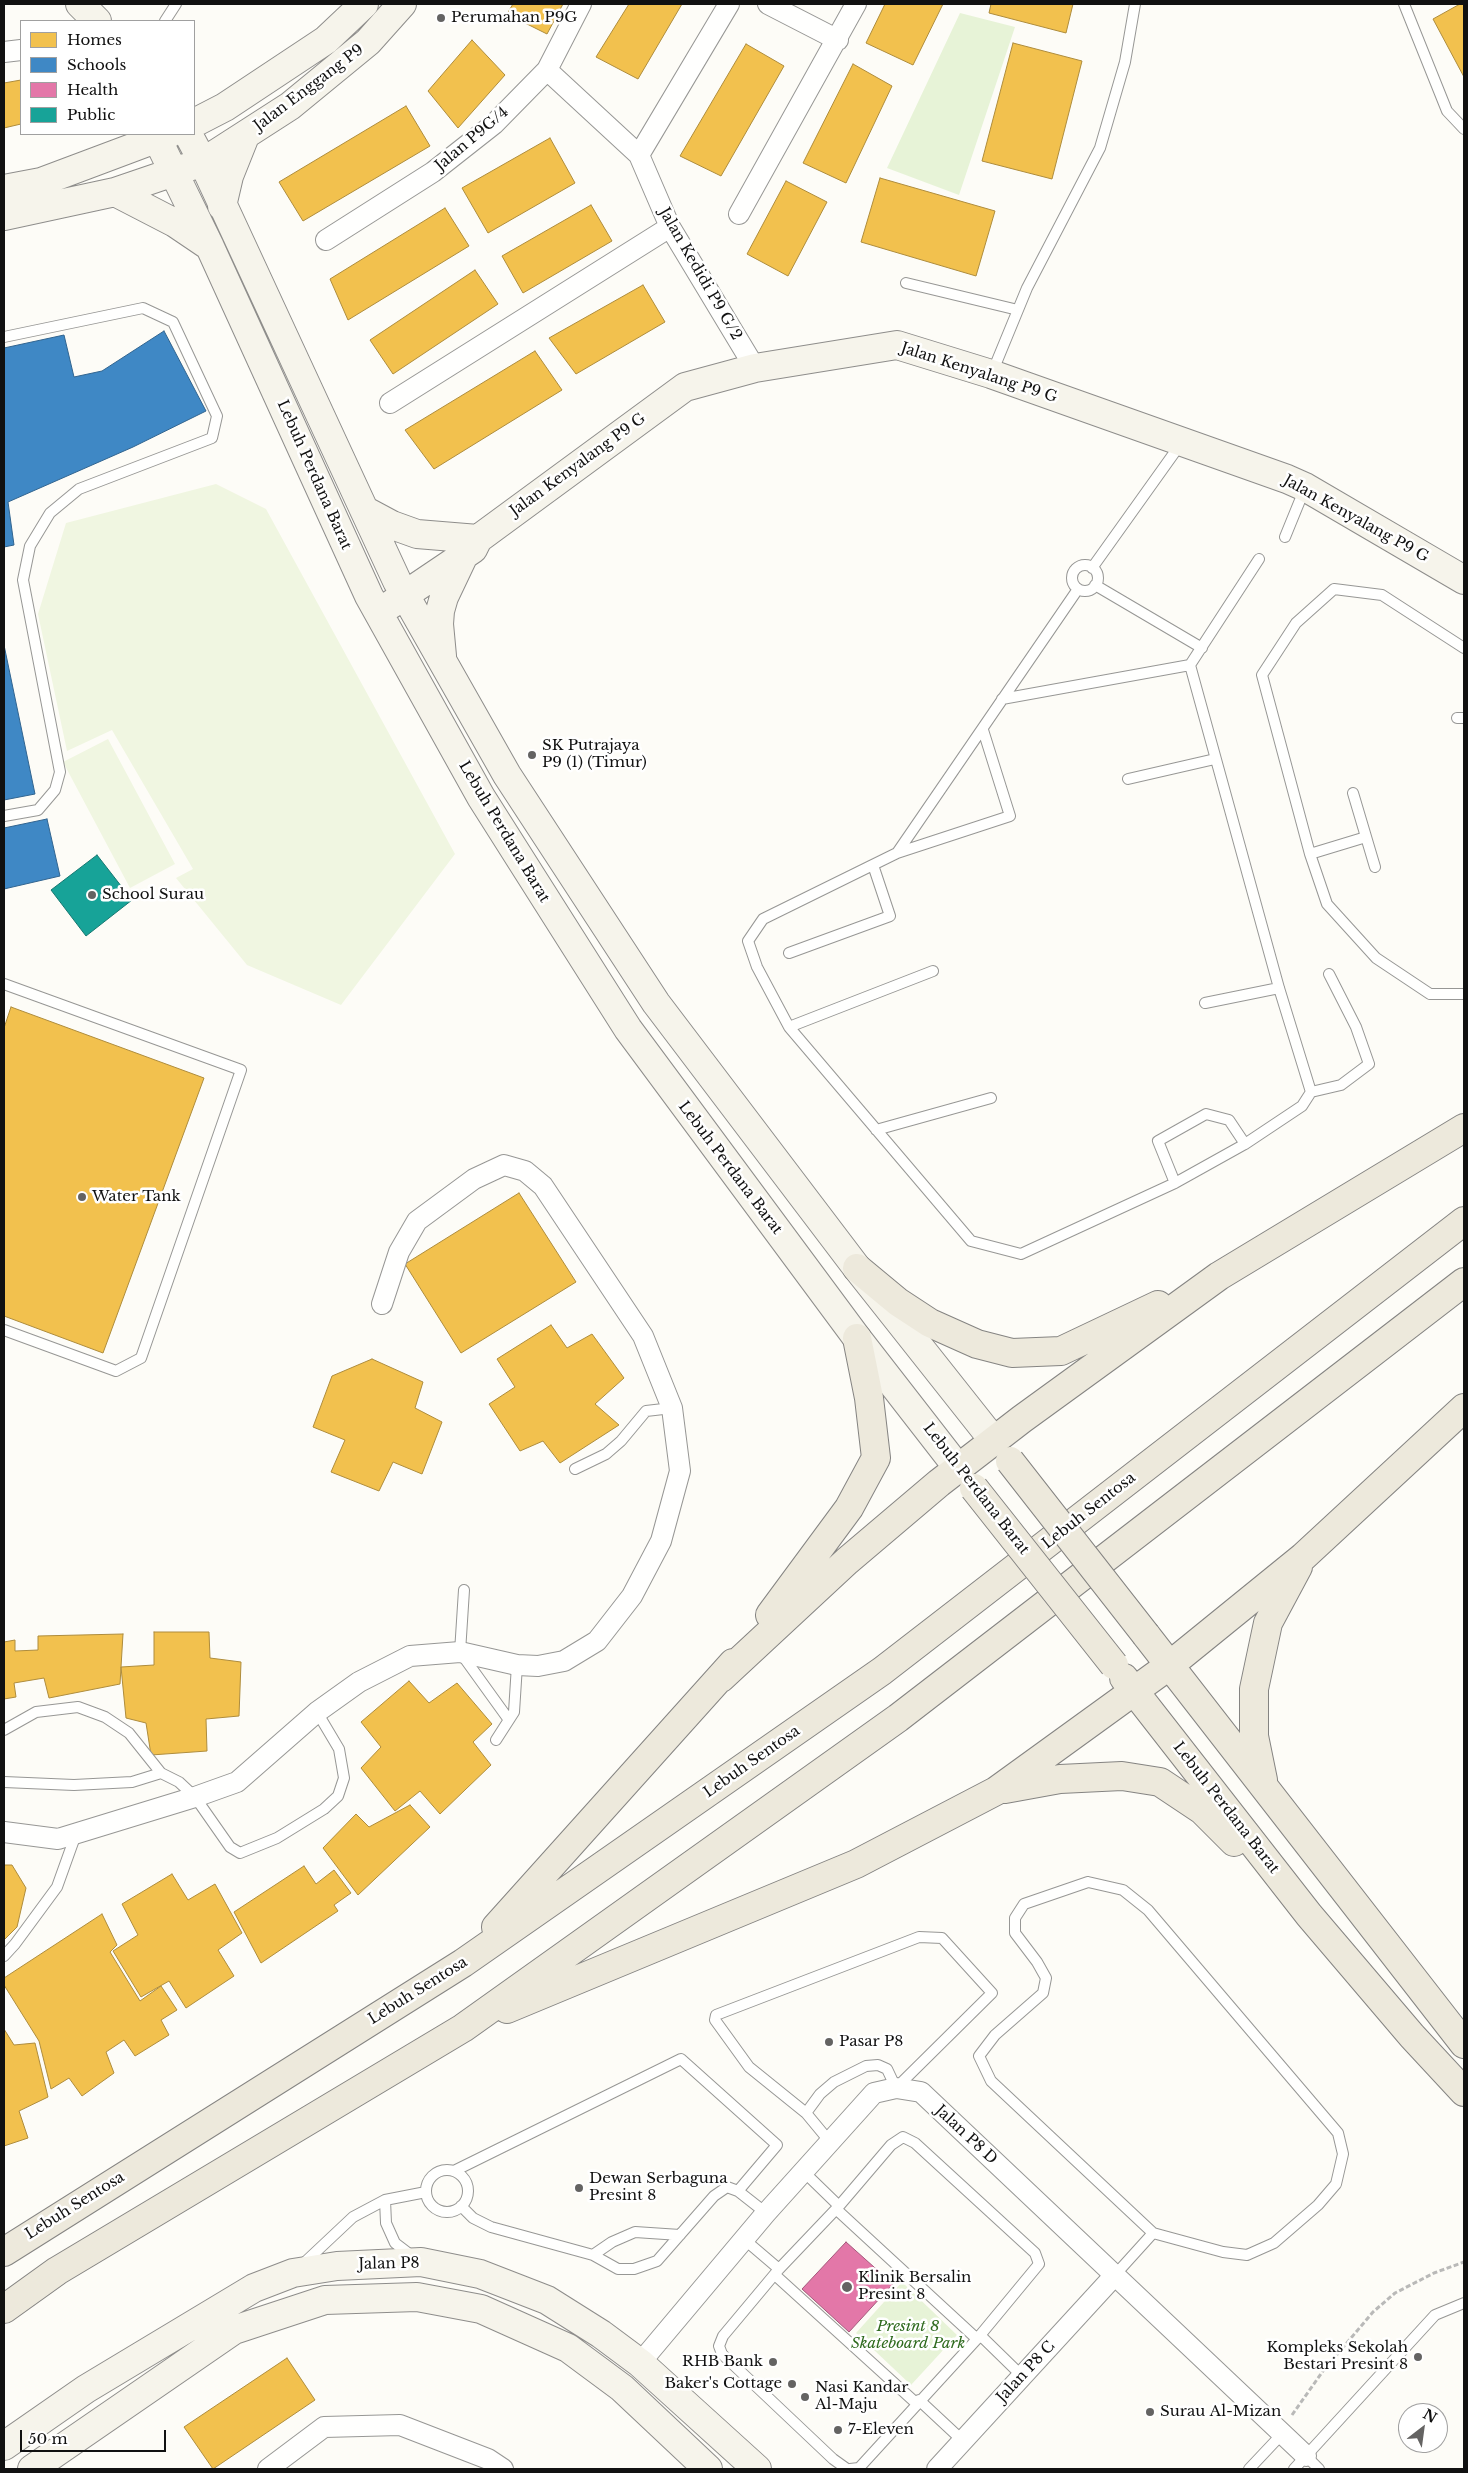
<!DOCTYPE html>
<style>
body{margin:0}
#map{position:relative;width:1468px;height:2473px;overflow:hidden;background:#fdfcf7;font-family:"Libre Baskerville",serif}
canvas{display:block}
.frame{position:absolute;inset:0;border:5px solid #111;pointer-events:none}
.legend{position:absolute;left:20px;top:20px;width:175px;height:115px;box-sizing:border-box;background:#fff;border:1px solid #a0a0a0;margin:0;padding:6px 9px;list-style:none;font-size:15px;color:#111}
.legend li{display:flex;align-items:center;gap:10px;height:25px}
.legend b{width:25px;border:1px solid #a0a0a0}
.north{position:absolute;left:1398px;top:2403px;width:50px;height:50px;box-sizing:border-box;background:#fff;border:1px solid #a0a0a0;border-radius:50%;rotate:30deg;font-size:14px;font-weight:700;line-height:20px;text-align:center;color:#111}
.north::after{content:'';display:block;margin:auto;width:18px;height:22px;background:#646362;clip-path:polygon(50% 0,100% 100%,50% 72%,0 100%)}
.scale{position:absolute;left:20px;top:2430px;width:146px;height:22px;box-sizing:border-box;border:2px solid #111;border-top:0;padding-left:6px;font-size:15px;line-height:18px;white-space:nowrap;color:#111;-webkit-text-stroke:4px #fff;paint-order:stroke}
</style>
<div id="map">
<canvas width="1468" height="2473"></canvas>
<div class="frame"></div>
<ul class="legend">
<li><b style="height:14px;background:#f2c14e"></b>Homes</li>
<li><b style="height:14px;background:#3f88c5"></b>Schools</li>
<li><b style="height:14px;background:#e377a8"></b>Health</li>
<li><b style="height:14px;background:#17a398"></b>Public</li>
</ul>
<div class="north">N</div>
<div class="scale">50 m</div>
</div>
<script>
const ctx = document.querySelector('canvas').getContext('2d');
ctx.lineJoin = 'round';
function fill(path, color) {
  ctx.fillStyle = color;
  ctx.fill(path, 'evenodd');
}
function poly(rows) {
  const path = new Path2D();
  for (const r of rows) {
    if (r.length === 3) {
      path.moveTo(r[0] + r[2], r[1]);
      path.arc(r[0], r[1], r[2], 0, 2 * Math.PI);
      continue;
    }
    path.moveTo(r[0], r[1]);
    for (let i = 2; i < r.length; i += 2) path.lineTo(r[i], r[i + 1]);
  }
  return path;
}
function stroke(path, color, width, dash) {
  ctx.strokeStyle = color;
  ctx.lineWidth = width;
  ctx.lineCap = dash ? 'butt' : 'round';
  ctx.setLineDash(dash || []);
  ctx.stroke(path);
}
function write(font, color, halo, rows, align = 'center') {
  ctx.font = font + ' "Libre Baskerville",serif';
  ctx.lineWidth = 5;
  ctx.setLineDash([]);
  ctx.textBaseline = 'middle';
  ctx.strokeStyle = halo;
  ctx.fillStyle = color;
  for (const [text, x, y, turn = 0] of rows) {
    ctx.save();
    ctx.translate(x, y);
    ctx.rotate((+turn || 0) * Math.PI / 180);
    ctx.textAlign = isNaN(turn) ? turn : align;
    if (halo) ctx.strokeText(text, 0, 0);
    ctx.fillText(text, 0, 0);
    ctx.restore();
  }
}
fill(poly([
 [960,13,1015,27,959,195,887,168],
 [902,2282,957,2335,911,2385,856,2333]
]), '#e7f3d7');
fill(poly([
 [216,484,266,509,455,854,341,1005,247,965,176,878,193,869,112,730,67,751,38,614,66,523],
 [108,739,175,864,130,888,63,762]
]), '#f0f6e1');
const homes = poly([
 [513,4,563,4,547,34,507,14,513,4],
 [629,4,682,4,638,79,596,57,629,4],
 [885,4,943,4,913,65,866,43,885,4],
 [991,4,1073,4,1066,33,989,13,991,4],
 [1460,4,1464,4,1464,77,1433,19,1460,4],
 [472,40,505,75,458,128,428,91,472,40],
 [1013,43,1082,61,1052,179,982,161,1013,43],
 [746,44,784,66,721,176,680,156,746,44],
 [853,64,892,86,846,183,803,163,853,64],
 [21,80,21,124,4,128,4,83,21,80],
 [406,106,430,146,303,221,279,182,406,106],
 [550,138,575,183,488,233,462,188,550,138],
 [880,178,995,211,976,276,861,242,880,178],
 [786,181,827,202,788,276,747,254,786,181],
 [591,205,612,241,523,293,502,256,591,205],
 [445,208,469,246,348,320,330,279,445,208],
 [475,270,498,304,393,374,370,340,475,270],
 [643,285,665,322,576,374,549,338,643,285],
 [535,351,562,390,434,469,405,430,535,351],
 [11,1007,204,1078,103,1353,4,1316,4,1028,11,1007],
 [519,1193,576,1282,461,1353,405,1264,519,1193],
 [551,1325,567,1348,592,1334,624,1378,595,1404,619,1425,560,1463,543,1441,520,1451,489,1404,515,1387,497,1359,551,1325],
 [372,1359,423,1382,415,1408,442,1422,422,1474,393,1462,379,1491,331,1472,345,1440,313,1427,332,1376,372,1359],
 [154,1632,209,1632,210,1658,241,1662,239,1716,206,1719,207,1751,151,1755,146,1723,126,1718,121,1667,154,1665,154,1632],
 [123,1634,120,1684,49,1698,44,1678,14,1683,16,1697,4,1699,4,1642,15,1640,15,1651,38,1650,38,1636,123,1634],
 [409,1681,429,1703,457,1683,492,1724,473,1742,491,1765,440,1814,420,1791,395,1811,361,1768,381,1747,361,1722,409,1681],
 [410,1805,430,1827,358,1895,323,1848,356,1814,369,1827,410,1805],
 [4,1865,12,1865,26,1888,17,1927,4,1940,4,1865],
 [304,1866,316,1884,334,1870,351,1893,334,1905,338,1911,261,1963,234,1912,304,1866],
 [172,1874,188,1900,215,1884,242,1933,218,1950,234,1976,186,2008,169,1981,141,1997,113,1951,138,1935,122,1904,172,1874],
 [102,1914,117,1945,110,1952,140,2001,161,1986,177,2010,161,2020,169,2035,135,2056,124,2040,106,2052,114,2073,82,2096,69,2078,51,2089,39,2041,4,1985,4,1978,102,1914],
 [4,2029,14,2045,35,2043,48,2097,19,2111,28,2138,4,2146,4,2029],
 [287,2358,315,2400,213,2469,184,2427,287,2358]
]);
fill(homes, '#f2c14e');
stroke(homes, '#ae8c3c', 1);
const schools = poly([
 [164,331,206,411,133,447,8,502,14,545,4,547,4,348,64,335,74,377,102,371,164,331],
 [4,645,35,794,4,800,4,645],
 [47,819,60,876,4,889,4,828,47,819]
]);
fill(schools, '#3f88c5');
stroke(schools, '#31648f', 1);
const health = poly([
 [846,2242,893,2284,849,2332,802,2289,846,2242]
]);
fill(health, '#e377a8');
stroke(health, '#a4587b', 1);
const public = poly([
 [97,855,132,900,86,936,51,890,97,855]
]);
fill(public, '#17a398');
stroke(public, '#157770', 1);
const lane = poly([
 [1404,4,1447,111,1464,129],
 [165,21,176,4],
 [906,283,1018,310],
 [4,337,143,308,173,322,217,416,212,438,79,489,50,513,30,546,23,580,60,772,55,790,38,810,4,816],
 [992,373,1027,288,1100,148,1125,62,1135,4],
 [1285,537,1305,488],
 [1085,578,13],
 [1092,568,1182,442],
 [1095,585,1202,648],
 [1078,589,897,853,763,919,748,941,757,967,789,1027,971,1241,1021,1254,1175,1183,1245,1144,1302,1106,1311,1092,1279,988,1190,665,1259,559],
 [1464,648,1382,595,1334,589,1296,623,1262,675,1310,854,1327,904,1376,958,1430,994,1464,994],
 [1002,699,1190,665],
 [1457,718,1464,718],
 [1128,779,1215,759],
 [1353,793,1375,867],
 [897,853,1010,816,983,730],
 [1310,854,1366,837],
 [789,953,890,916,873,865],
 [4,984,241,1070,141,1358,116,1371,4,1330],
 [1205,1003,1279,988],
 [789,1027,933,971],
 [1311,1092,1341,1085,1369,1064,1356,1027,1329,974],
 [876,1130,991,1098],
 [1175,1183,1158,1141,1206,1114,1229,1120,1245,1144],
 [575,1469,606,1454,621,1441,646,1411,672,1408],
 [464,1590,460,1652,509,1720],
 [4,1730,36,1712,78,1707,105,1717,129,1733,161,1773,179,1782,195,1797,230,1847,240,1853,277,1838,324,1809,338,1796,344,1778,339,1749,317,1712],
 [496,1740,514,1712,517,1665],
 [4,1782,74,1785,132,1782,161,1773],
 [1088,1882,1123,1890,1148,1910,1338,2133,1343,2154,1336,2184,1318,2205,1274,2243,1247,2255,1223,2252,1153,2233,991,2081,979,2056,995,2035,1043,1993,1046,1978,1037,1962,1015,1933,1015,1918,1024,1904,1088,1882],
 [4,1956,15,1944,57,1887,76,1834],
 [806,2113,820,2094,834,2082,866,2066,878,2065,887,2069,896,2088,992,1993,942,1938,919,1937,716,2015,715,2020,749,2067,806,2113,830,2142],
 [447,2191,21],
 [454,2171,681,2059,777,2145,738,2191],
 [803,2171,839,2206],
 [385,2200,386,2223,395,2243,412,2256],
 [461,2206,473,2218,491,2227,593,2255,618,2269,634,2269,657,2261,714,2196,727,2187,738,2191,766,2213],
 [836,2209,977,2339],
 [745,2240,779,2269],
 [593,2255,612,2242,635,2232,680,2235],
 [303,2264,353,2217,385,2200,426,2192],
 [775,2275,916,2403],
 [1115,2275,1153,2233],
 [980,2335,1022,2376],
 [919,2400,963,2441],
 [1306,2456,1319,2469],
 [847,2469,833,2459,722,2354,719,2346,723,2336,779,2269,839,2206,891,2145,903,2137,915,2143,1035,2253,1039,2264,977,2339,859,2468,850,2469],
 [1249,2469,1282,2434],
 [1294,2469,1435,2315,1464,2303]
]);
const street = poly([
 [768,4,838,40],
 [4,52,21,50],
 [547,70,639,155,670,227,755,368],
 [639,155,729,4],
 [739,214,856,4],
 [326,240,433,172,494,124,547,70,581,4],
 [390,403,670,227],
 [4,1832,58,1839,195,1797,237,1782,317,1712,359,1682,410,1656,460,1652,517,1665,538,1666,564,1661,597,1641,632,1596,661,1541,680,1471,672,1408,643,1336,543,1186,525,1171,504,1165,474,1179,417,1221,399,1252,382,1304],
 [640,2363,766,2213,874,2093,896,2088,921,2092,1306,2456],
 [268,2469,324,2427,400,2425,488,2459,503,2469],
 [937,2469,1115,2275]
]);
const secondary = poly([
 [80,4,97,21],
 [194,123,225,107,326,40,364,4],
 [155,134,210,247,369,596,481,797,628,1029,857,1338,958,1468],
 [188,134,203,162,397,581,507,775,656,1003,857,1268,994,1441],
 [4,189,41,182,169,134],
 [115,192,175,223,209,246],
 [222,206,229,176,245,136],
 [4,216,115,192,203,162,290,106,368,42,402,4],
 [364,510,392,525,417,534,478,539],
 [390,605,473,549,478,539,685,387,755,368,897,345,991,374,1287,479,1305,487,1464,580],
 [442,656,439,624,440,611,444,597,463,557],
 [4,2446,86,2389,254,2288,293,2273,337,2266,421,2262,480,2274,547,2300,601,2334,640,2363,757,2469],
 [32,2469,234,2330,325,2300,417,2297,481,2309,568,2348,622,2388,708,2469]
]);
const primary = poly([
 [857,1268,898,1302,930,1323,977,1344,1012,1353,1061,1351,1158,1305],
 [770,1615,849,1508,876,1458,869,1398,857,1338],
 [1146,1635,1464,2044],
 [721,1678,847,1561,939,1483,1022,1419,1219,1276,1464,1128],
 [1124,1678,1309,1915,1412,2036,1464,2092],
 [1263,1780,1254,1736,1254,1689,1268,1623,1298,1567],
 [1005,1789,1060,1779,1122,1776,1160,1782,1202,1810,1234,1842],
 [496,1927,733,1663],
 [507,2009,856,1864,996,1791,1170,1665,1303,1557,1464,1408],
 [4,2252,463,1963,882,1671,1464,1221],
 [4,2309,57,2271,463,2028,898,1718,1464,1282]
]);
stroke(lane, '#979795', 12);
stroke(street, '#979795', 22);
stroke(secondary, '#8e8d8b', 30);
stroke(primary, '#858482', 30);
stroke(poly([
 [1292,2415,1323,2371,1373,2312,1395,2293,1434,2273,1464,2262]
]), '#b9b9b8', 3, [5, 2.5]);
stroke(lane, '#fffffe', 10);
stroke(street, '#fffffe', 20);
stroke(secondary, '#f6f4eb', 28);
stroke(primary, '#ede9dc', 28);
const primaryBridge = poly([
 [1010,1461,1146,1635],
 [974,1488,1114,1665]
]);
stroke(primaryBridge, '#858482', 30, []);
stroke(primaryBridge, '#ede9dc', 28);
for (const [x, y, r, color] of [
 [441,18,5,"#646362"],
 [532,755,5,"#646362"],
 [92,895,5,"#646362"],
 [82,1197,5,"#646362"],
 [829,2042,5,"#646362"],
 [579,2188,5,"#646362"],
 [847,2287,6,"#646362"],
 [1418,2357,5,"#646362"],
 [773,2362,5,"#646362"],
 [792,2384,5,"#646362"],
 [805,2397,5,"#646362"],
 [1150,2412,5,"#646362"],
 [838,2430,5,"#646362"]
]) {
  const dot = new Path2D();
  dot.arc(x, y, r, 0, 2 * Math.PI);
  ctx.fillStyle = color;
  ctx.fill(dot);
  stroke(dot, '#fff', 2);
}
write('15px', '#111', '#fff', [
 ["Perumahan P9G",451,18],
 ["SK Putrajaya",542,746],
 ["P9 (1) (Timur)",542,763],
 ["School Surau",102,895],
 ["Water Tank",92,1197],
 ["Pasar P8",839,2042],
 ["Dewan Serbaguna",589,2179],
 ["Presint 8",589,2196],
 ["Klinik Bersalin",858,2278],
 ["Presint 8",858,2295],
 ["Kompleks Sekolah",1408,2348,"right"],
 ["Bestari Presint 8",1408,2365,"right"],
 ["RHB Bank",763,2362,"right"],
 ["Baker's Cottage",782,2384,"right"],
 ["Nasi Kandar",815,2388],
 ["Al-Maju",815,2405],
 ["Surau Al-Mizan",1160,2412],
 ["7-Eleven",848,2430]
], 'left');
write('15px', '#111', '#fff', [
 ["Jalan Enggang P9",309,88,-37],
 ["Jalan P9G/4",472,139,-40],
 ["Jalan Kedidi P9 G/2",700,274,60],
 ["Jalan Kenyalang P9 G",979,373,18],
 ["Jalan Kenyalang P9 G",578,465,-36],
 ["Lebuh Perdana Barat",314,475,66],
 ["Jalan Kenyalang P9 G",1356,519,29],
 ["Lebuh Perdana Barat",504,832,59],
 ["Lebuh Perdana Barat",730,1168,53],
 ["Lebuh Perdana Barat",976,1489,52],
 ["Lebuh Sentosa",1089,1511,-38],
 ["Lebuh Sentosa",752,1762,-35],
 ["Lebuh Perdana Barat",1226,1808,52],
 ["Lebuh Sentosa",418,1991,-32],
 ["Jalan P8 D",966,2135,43],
 ["Lebuh Sentosa",75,2206,-32],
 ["Jalan P8",389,2264,-1],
 ["Jalan P8 C",1026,2372,-47]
]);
write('italic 15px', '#2f6b1f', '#fff', [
 ["Presint 8",908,2327],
 ["Skateboard Park",908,2344]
]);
</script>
